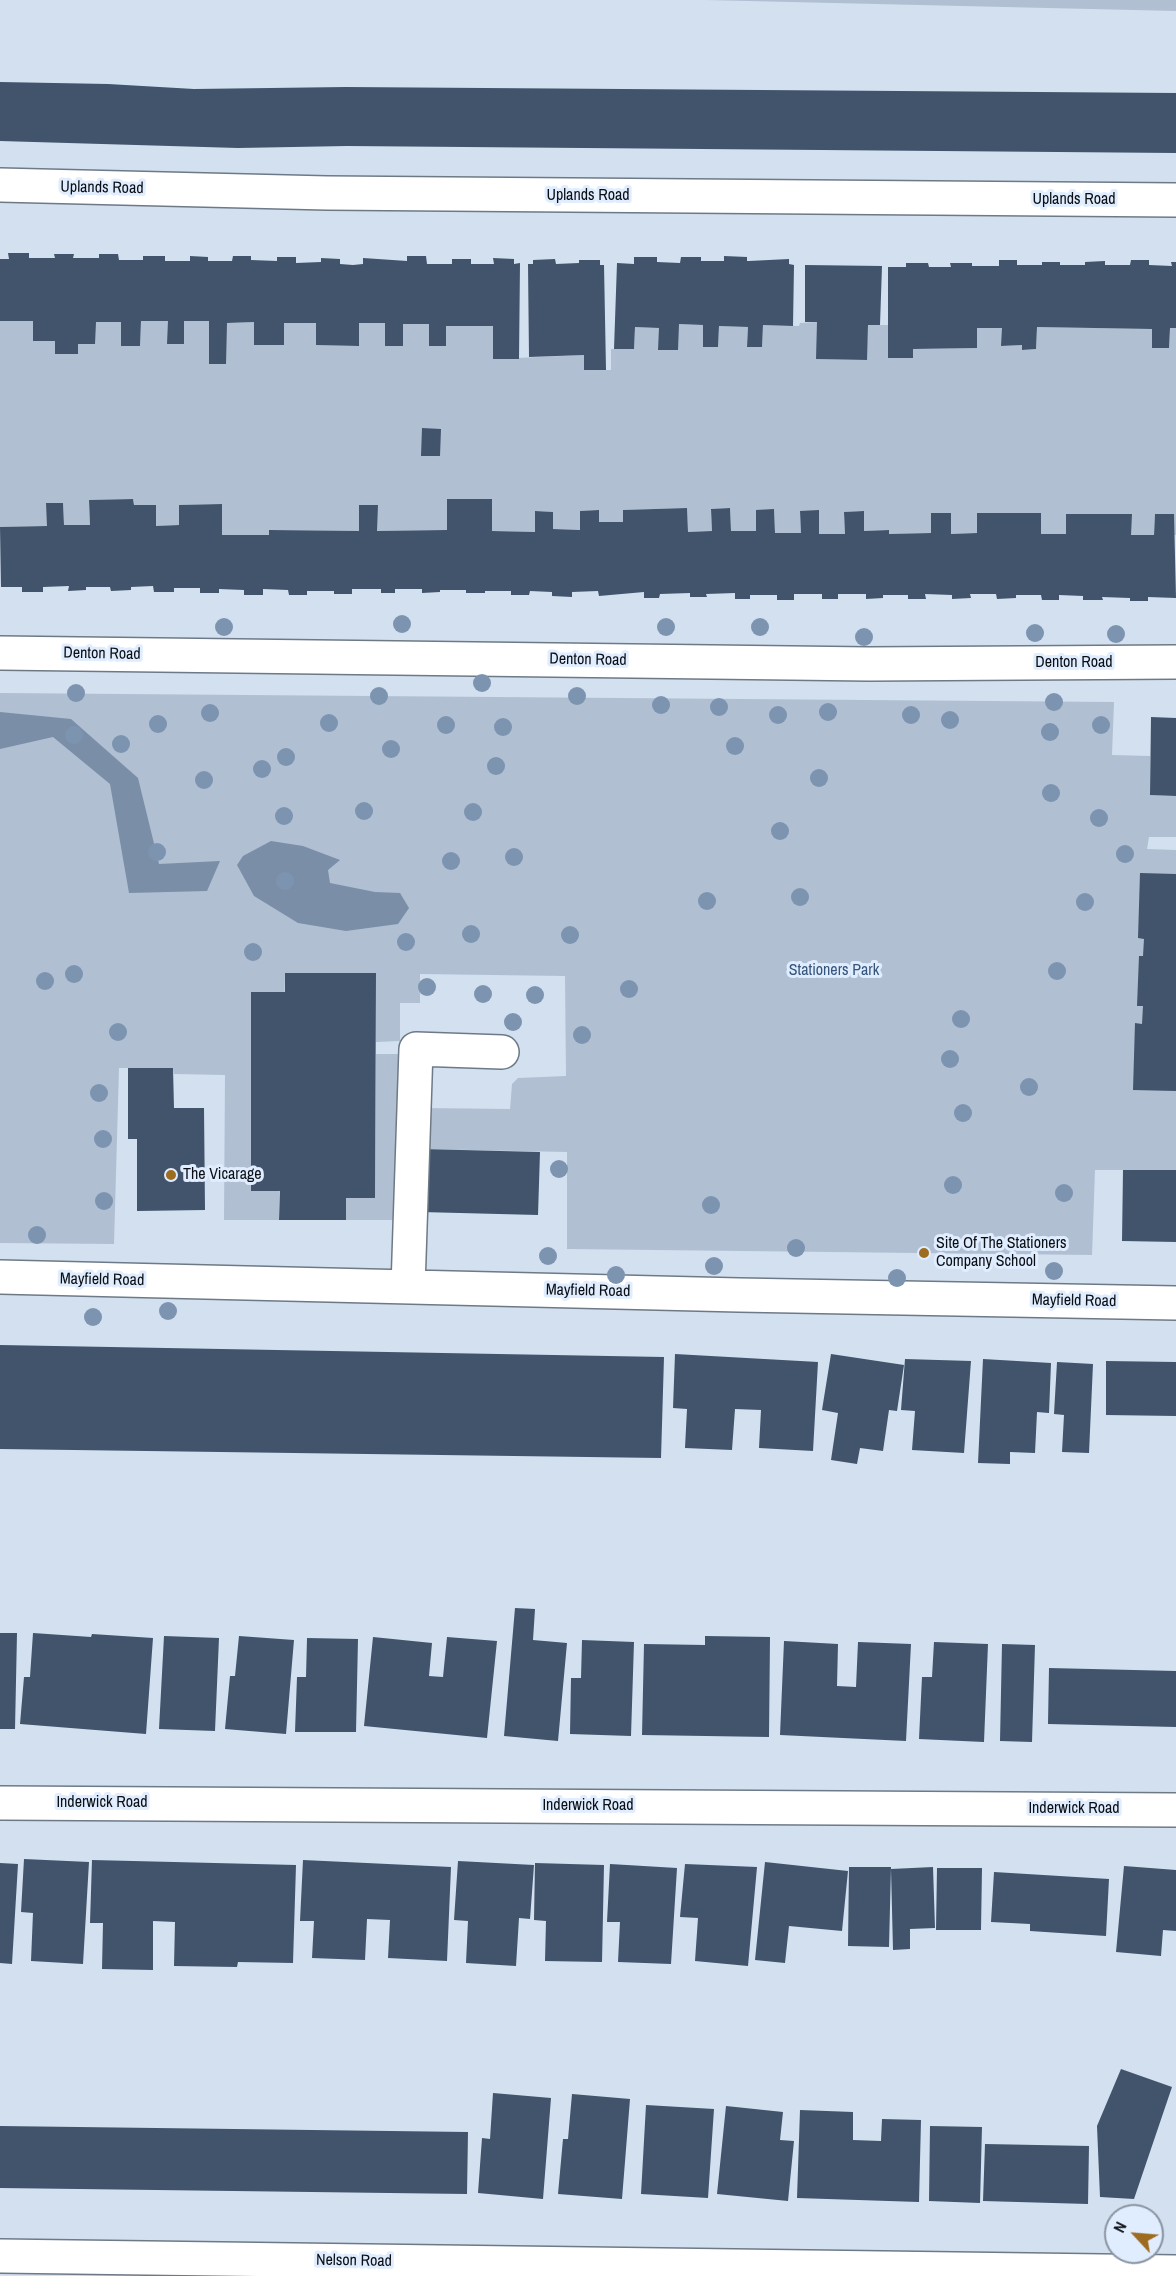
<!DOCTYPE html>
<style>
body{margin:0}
#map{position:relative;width:1176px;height:2276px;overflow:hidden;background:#d3e0f0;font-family:"Archivo Narrow",sans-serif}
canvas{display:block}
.north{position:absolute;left:1104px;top:2204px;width:60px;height:60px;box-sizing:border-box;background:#e0edfe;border:2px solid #8b94a1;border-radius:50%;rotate:296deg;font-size:16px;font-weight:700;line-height:24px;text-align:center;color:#0b0f15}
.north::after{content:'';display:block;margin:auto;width:21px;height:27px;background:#9d6c20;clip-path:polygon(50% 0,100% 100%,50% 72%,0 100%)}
</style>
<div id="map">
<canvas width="1176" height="2276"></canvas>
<div class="north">N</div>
</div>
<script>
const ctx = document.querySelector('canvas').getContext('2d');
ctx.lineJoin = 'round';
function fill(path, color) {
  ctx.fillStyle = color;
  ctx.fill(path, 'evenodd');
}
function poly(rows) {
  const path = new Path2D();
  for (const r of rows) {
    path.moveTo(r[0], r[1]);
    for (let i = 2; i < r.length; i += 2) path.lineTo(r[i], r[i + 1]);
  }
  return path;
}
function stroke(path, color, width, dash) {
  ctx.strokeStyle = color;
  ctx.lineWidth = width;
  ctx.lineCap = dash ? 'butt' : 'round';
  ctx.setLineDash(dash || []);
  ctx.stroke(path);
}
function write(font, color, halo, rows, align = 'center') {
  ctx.font = font + ' "Archivo Narrow",sans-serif';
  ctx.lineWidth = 6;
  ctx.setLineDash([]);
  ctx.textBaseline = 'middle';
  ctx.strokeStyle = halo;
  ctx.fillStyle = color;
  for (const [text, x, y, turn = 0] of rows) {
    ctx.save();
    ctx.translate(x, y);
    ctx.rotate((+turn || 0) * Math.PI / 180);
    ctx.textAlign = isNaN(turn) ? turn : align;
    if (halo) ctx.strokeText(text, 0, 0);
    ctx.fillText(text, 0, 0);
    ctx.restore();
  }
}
fill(poly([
 [705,0,1176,0,1176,11],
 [0,321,33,321,33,341,55,341,55,354,78,354,78,344,96,322,121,322,122,346,140,346,141,321,168,321,168,344,184,344,184,321,209,321,209,364,227,323,254,322,254,345,284,345,284,323,316,323,317,345,359,346,359,323,385,323,385,346,403,346,403,324,429,324,430,346,446,346,446,326,493,326,494,359,584,355,585,370,611,370,611,349,634,349,635,327,659,328,659,349,679,324,703,325,703,347,718,347,719,326,748,327,747,347,762,347,763,325,799,326,800,323,817,322,817,359,866,360,868,325,888,325,913,349,976,348,977,328,1002,328,1002,346,1022,345,1023,350,1036,349,1037,327,1152,329,1152,348,1169,348,1170,328,1176,328,1176,535,1174,535,1174,514,1155,514,1154,535,1131,535,1131,514,1066,514,1066,534,1041,534,1041,513,978,513,977,533,951,534,951,513,931,513,931,533,889,534,888,530,864,531,863,511,844,512,845,534,819,534,800,511,801,533,775,533,774,509,756,531,731,531,730,508,711,509,712,531,688,532,687,508,623,510,623,522,599,522,599,510,580,511,580,530,553,529,553,512,535,511,535,532,492,531,492,500,448,499,447,530,377,531,359,505,359,531,269,530,269,535,222,535,222,504,179,505,179,525,156,526,156,505,134,505,133,499,89,500,90,525,64,525,63,503,47,503,47,526,0,527],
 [0,693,1114,702,1112,755,1150,756,1150,795,1176,796,1176,837,1149,837,1147,849,1176,850,1176,1170,1095,1170,1092,1255,567,1249,567,1152,422,1149,423,1108,510,1109,512,1084,518,1078,566,1076,565,976,420,974,420,1003,400,1003,400,1041,376,1042,376,973,285,973,279,1220,224,1220,225,1075,174,1074,173,1068,119,1068,114,1244,0,1243],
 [376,1054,402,1054,401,1220,346,1220,346,1198,375,1197]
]), '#b0bfd2');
fill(poly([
 [0,712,71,719,138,778,159,864,220,861,207,891,129,893,110,784,53,737,0,749],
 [271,841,303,846,340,860,328,870,330,883,375,892,400,893,409,908,398,924,346,931,298,923,254,896,237,865,243,856]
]), '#7a8ea8');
fill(poly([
 [0,82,108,84,194,89,346,87,1176,93,1176,153,347,146,238,148,0,141],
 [8,253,29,253,29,258,55,258,54,254,74,254,73,258,99,258,99,254,118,254,119,260,143,260,143,256,165,256,165,261,190,261,190,256,208,257,208,261,232,261,233,256,251,256,251,260,277,261,277,257,296,257,296,263,321,262,321,258,340,259,340,264,353,265,363,264,363,258,407,261,407,256,426,256,427,264,452,264,452,259,471,259,471,264,494,264,493,258,514,259,514,264,520,263,519,359,493,359,493,326,446,326,446,346,429,346,429,324,403,324,403,346,385,346,385,323,359,323,359,346,316,345,316,323,284,323,284,345,254,345,254,322,227,323,226,364,209,364,209,321,184,321,184,344,167,344,168,321,141,321,140,346,121,346,121,322,96,322,95,344,78,344,78,354,55,354,55,341,33,341,33,321,0,321,0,259,9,259],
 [724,256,747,257,747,261,749,261,789,259,789,264,794,265,793,326,763,325,762,347,747,347,748,327,719,326,718,347,703,347,703,325,679,324,678,350,658,350,659,328,635,327,634,349,614,349,617,263,634,264,634,257,657,257,657,262,680,263,681,257,701,257,701,261,724,261],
 [555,259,556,264,579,263,579,260,600,260,600,265,604,265,606,370,584,370,584,355,529,357,528,264,533,264,533,260],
 [999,260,1017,260,1017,265,1042,265,1042,262,1060,262,1060,265,1085,265,1085,262,1105,261,1105,265,1130,265,1131,260,1149,260,1149,265,1172,266,1171,262,1176,262,1176,328,1170,328,1169,348,1152,348,1152,329,1037,327,1036,349,1022,350,1022,345,1001,346,1002,328,977,328,977,348,913,349,913,358,888,358,888,267,906,267,906,263,928,263,929,267,951,267,950,263,972,263,972,266,999,266],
 [805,265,882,266,880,325,868,325,867,360,816,359,817,322,805,322],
 [422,428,441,429,440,456,421,456],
 [133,499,134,505,156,505,156,526,179,525,179,505,222,504,222,535,269,535,269,530,359,531,359,505,378,505,377,531,447,530,447,499,492,499,492,531,535,532,535,511,553,512,553,529,580,530,580,511,599,510,599,522,623,522,623,510,687,508,688,532,712,531,711,509,730,508,731,531,756,531,756,510,774,509,775,533,801,533,800,511,819,510,819,534,845,534,844,512,864,511,864,531,889,530,889,534,931,533,931,513,951,513,951,534,977,533,977,513,1041,513,1041,534,1066,534,1066,514,1132,514,1131,535,1154,535,1155,514,1174,514,1176,598,1148,597,1148,601,1130,601,1130,598,1102,597,1103,600,1083,600,1083,596,1059,595,1059,600,1042,600,1041,595,1016,595,1016,598,997,599,996,594,970,594,971,598,952,599,952,595,925,594,926,599,908,599,908,595,883,595,883,598,866,599,866,594,838,594,838,599,822,599,822,594,794,594,794,600,777,600,777,595,750,595,750,599,735,599,735,593,706,594,707,597,690,597,690,593,660,594,659,598,644,598,644,592,599,596,598,591,572,592,572,597,552,596,552,592,530,591,529,595,511,595,511,591,485,591,485,593,466,593,466,590,440,590,440,592,422,593,422,589,395,589,395,593,381,593,381,589,352,589,352,594,334,594,334,591,307,591,307,595,289,595,288,590,263,589,263,595,244,595,244,590,219,589,219,593,200,593,200,588,174,588,174,592,154,592,153,586,131,587,131,590,111,591,110,587,86,587,86,590,68,591,69,586,43,587,43,592,22,592,22,587,1,587,0,527,47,526,46,503,63,503,64,525,90,525,89,500],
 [1151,717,1176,718,1176,796,1150,795],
 [1140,873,1176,874,1176,1091,1133,1090,1135,1023,1142,1024,1143,1006,1137,1006,1139,956,1143,956,1144,939,1138,938],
 [285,973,376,973,375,1198,346,1198,346,1220,279,1220,280,1191,251,1191,251,992,285,992],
 [128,1068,173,1068,174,1108,204,1108,205,1210,137,1211,137,1139,128,1139],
 [422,1149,540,1152,538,1215,421,1212],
 [1123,1170,1176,1170,1176,1242,1122,1241],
 [0,1345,664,1357,661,1458,0,1449],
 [675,1354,818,1362,813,1451,759,1448,761,1410,735,1409,732,1450,685,1448,687,1409,673,1408],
 [831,1354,904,1365,897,1411,889,1410,883,1451,860,1448,857,1464,831,1460,838,1413,822,1410],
 [905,1359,971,1361,964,1453,912,1450,915,1411,901,1410],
 [983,1359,1051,1363,1049,1413,1037,1412,1035,1453,1010,1452,1010,1464,978,1463],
 [1106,1361,1176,1362,1176,1416,1106,1415],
 [1057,1362,1093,1364,1089,1453,1062,1452,1064,1415,1054,1414],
 [515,1608,535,1609,533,1640,567,1643,558,1741,504,1736],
 [0,1633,17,1633,15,1729,0,1729],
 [33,1633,91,1637,92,1634,153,1638,146,1734,20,1724,24,1677,30,1677],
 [164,1636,219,1638,215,1731,159,1729],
 [239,1636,294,1640,286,1734,225,1729,230,1676,235,1676],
 [705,1636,770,1637,769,1737,642,1735,644,1644,705,1645],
 [373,1637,432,1643,429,1676,443,1677,447,1637,497,1641,487,1738,364,1726],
 [307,1638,358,1639,356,1732,295,1732,297,1677,306,1677],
 [582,1640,634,1642,631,1736,570,1734,571,1678,581,1678],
 [784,1641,838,1644,837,1686,856,1687,858,1642,911,1644,906,1741,780,1735],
 [934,1642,988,1644,984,1742,919,1739,922,1677,932,1677],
 [1002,1644,1035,1645,1032,1742,1000,1741],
 [1049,1668,1176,1671,1176,1727,1048,1724],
 [24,1859,89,1862,83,1964,31,1961,33,1913,21,1912],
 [92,1860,296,1865,293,1963,238,1962,237,1967,174,1966,175,1922,153,1921,153,1970,102,1969,103,1923,90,1923],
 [303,1860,451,1867,447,1961,388,1958,390,1920,367,1919,365,1960,312,1958,314,1921,300,1921],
 [458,1861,534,1865,530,1919,519,1918,516,1966,466,1963,468,1921,454,1920],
 [765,1862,848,1871,842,1931,789,1926,785,1963,755,1960],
 [0,1863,18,1864,12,1964,0,1963],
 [535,1863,604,1865,602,1962,545,1961,546,1921,534,1920],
 [610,1864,677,1868,671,1964,618,1962,620,1922,607,1922],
 [685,1864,757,1867,748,1966,695,1961,698,1918,680,1917],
 [1124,1866,1176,1870,1176,1931,1163,1930,1161,1956,1116,1952],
 [849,1867,891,1867,889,1947,848,1946],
 [933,1867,935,1928,910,1929,910,1949,893,1950,891,1869],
 [937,1868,982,1868,981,1930,936,1930],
 [994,1872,1109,1879,1106,1936,1030,1931,1030,1924,991,1922],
 [1121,2069,1172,2087,1134,2199,1100,2197,1097,2126],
 [493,2093,551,2098,543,2199,478,2193,482,2138,490,2139],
 [572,2094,630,2099,622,2199,558,2194,563,2139,568,2139],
 [646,2105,714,2109,708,2198,641,2194],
 [726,2106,783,2112,780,2140,794,2141,788,2201,717,2194],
 [800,2110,853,2112,853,2140,881,2141,882,2119,921,2120,919,2202,797,2198],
 [0,2126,468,2132,467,2194,0,2188],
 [930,2126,982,2127,980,2203,929,2201],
 [985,2144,1089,2146,1088,2204,983,2201]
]), '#41546b');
const minor = poly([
 [0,185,327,193,1176,200],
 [0,653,869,664,1176,662],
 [0,1277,739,1295,1176,1303],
 [408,1287,416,1049,502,1052],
 [0,1803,1176,1810],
 [0,2256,1176,2272]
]);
stroke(minor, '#6d7987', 36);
stroke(minor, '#fff', 33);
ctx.fillStyle = '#7c94b0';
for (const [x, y] of [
 [402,624],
 [224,627],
 [666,627],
 [760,627],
 [1035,633],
 [1116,634],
 [864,637],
 [482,683],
 [76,693],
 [379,696],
 [577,696],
 [1054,702],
 [661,705],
 [719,707],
 [828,712],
 [210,713],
 [778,715],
 [911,715],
 [950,720],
 [329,723],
 [158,724],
 [446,725],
 [1101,725],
 [503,727],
 [1050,732],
 [74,735],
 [121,744],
 [735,746],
 [391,749],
 [286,757],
 [496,766],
 [262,769],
 [819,778],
 [204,780],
 [1051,793],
 [364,811],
 [473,812],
 [284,816],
 [1099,818],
 [780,831],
 [157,852],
 [1125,854],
 [514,857],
 [451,861],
 [285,881],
 [800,897],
 [707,901],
 [1085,902],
 [471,934],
 [570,935],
 [406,942],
 [253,952],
 [1057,971],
 [74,974],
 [45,981],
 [427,987],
 [629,989],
 [483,994],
 [535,995],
 [961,1019],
 [513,1022],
 [118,1032],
 [582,1035],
 [950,1059],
 [1029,1087],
 [99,1093],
 [963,1113],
 [103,1139],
 [559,1169],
 [953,1185],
 [1064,1193],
 [104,1201],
 [711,1205],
 [37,1235],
 [796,1248],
 [548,1256],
 [714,1266],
 [1054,1271],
 [616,1275],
 [897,1278],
 [168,1311],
 [93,1317]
]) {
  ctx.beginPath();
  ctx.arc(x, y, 9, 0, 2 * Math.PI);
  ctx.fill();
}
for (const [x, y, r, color] of [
 [171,1175,6,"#9d6c20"],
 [924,1253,6,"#9d6c20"]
]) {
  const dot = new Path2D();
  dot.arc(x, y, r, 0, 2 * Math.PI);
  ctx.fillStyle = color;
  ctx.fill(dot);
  stroke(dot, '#e0edfe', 2);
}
write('16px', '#0b0f15', '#e0edfe', [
 ["Uplands Road",102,188,1],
 ["Uplands Road",588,196],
 ["Uplands Road",1074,200],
 ["Denton Road",102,654,1],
 ["Denton Road",588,660,1],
 ["Denton Road",1074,663],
 ["Mayfield Road",102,1280,1],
 ["Mayfield Road",588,1291,1],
 ["Mayfield Road",1074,1301,1],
 ["Inderwick Road",102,1803],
 ["Inderwick Road",588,1806],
 ["Inderwick Road",1074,1809],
 ["Nelson Road",354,2261,1]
]);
write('16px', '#35557c', '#e0edfe', [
 ["Stationers Park",834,971]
]);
write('16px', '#0b0f15', '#e0edfe', [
 ["The Vicarage",183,1175],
 ["Site Of The Stationers",936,1244],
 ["Company School",936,1262]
], 'left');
</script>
